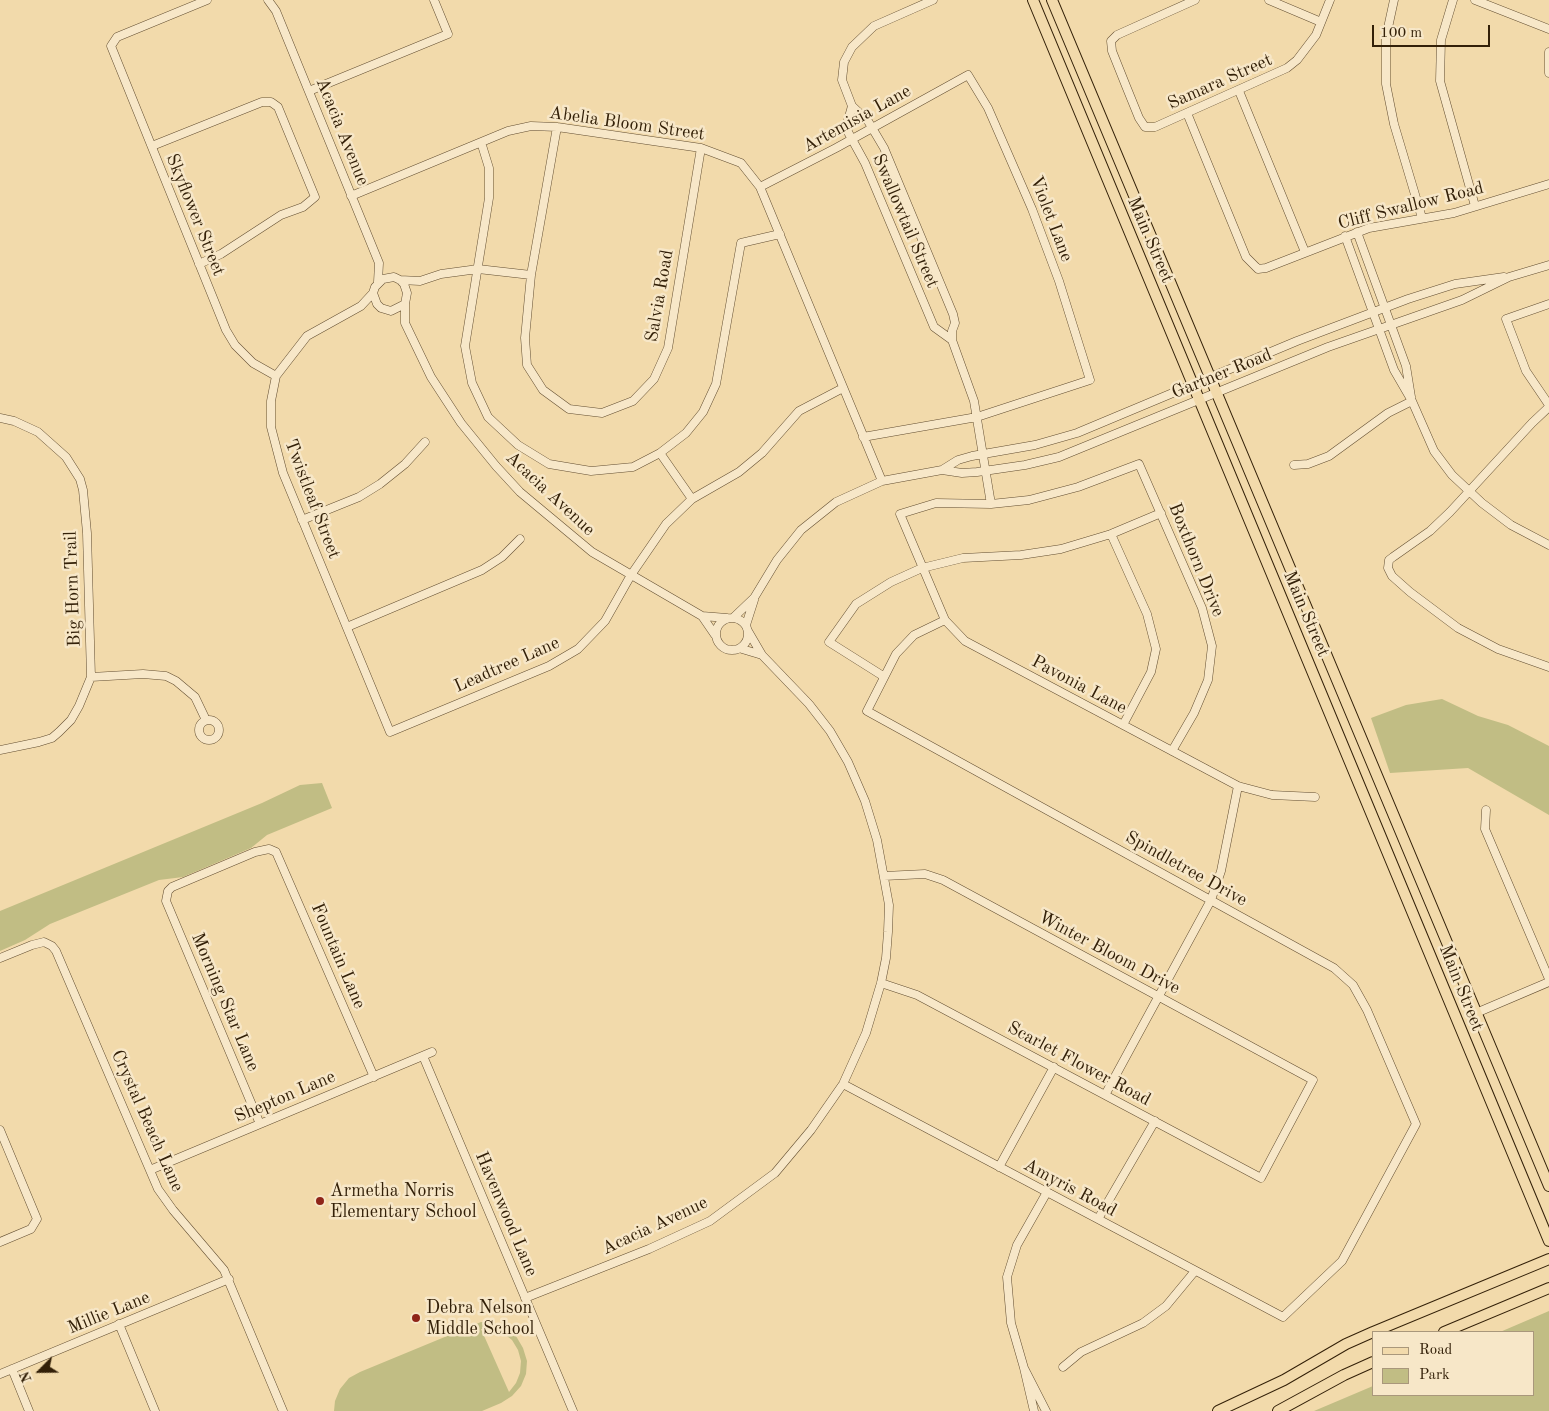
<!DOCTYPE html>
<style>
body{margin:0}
#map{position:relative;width:1549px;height:1411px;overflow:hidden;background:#f2daab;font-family:"Old Standard TT",serif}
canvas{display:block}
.legend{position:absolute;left:1372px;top:1331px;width:162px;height:65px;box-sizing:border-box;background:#f7e7c8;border:1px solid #a9977b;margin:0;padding:6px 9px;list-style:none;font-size:15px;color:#332008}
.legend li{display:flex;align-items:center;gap:10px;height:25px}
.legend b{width:25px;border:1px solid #a9977b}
.north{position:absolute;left:15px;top:1346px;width:50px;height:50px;-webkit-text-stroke:4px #f7e7c8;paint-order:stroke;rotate:247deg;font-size:14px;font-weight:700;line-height:20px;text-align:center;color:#332008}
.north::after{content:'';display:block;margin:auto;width:18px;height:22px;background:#332008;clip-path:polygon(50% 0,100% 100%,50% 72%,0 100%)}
.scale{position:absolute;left:1372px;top:25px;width:118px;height:22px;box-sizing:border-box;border:2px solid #332008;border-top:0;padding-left:6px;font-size:15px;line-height:18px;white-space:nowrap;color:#332008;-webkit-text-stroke:4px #f7e7c8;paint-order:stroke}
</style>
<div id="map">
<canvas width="1549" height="1411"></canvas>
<ul class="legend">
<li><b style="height:6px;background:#f2daab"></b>Road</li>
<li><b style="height:14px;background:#c1bd84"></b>Park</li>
</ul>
<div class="north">N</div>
<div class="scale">100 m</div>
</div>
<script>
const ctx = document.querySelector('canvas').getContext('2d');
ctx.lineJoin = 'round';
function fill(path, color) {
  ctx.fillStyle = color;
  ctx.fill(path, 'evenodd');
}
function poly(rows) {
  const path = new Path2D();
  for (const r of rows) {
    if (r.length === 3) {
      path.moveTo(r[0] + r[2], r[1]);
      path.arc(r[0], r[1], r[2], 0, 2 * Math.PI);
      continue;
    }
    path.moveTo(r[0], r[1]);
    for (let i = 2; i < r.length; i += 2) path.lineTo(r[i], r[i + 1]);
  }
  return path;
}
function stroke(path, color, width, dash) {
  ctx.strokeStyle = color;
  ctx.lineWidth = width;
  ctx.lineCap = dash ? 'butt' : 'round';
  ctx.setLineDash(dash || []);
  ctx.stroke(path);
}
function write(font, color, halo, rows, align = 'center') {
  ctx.font = font + ' "Old Standard TT",serif';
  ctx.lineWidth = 5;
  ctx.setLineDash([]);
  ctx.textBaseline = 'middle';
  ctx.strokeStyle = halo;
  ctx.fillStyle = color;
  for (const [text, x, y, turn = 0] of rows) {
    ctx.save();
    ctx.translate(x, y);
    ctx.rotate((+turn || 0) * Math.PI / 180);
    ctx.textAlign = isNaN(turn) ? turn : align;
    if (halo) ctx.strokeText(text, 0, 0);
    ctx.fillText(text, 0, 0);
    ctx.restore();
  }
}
fill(poly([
 [1442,699,1478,716,1508,725,1549,746,1549,815,1468,768,1390,773,1371,718,1406,705],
 [322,783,332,808,267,835,251,848,183,877,159,880,50,924,25,940,0,951,0,911,262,803,300,785],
 [1549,1311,1549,1411,1314,1411,1373,1386,1373,1395,1533,1395,1533,1332,1500,1332],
 [481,1322,494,1323,506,1328,516,1336,523,1348,527,1361,526,1374,521,1386,512,1396,501,1403,482,1411,334,1411,335,1401,340,1389,349,1378,360,1372],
 [481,1329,493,1329,503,1333,512,1340,518,1350,521,1361,520,1373,516,1383,509,1392]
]), '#c1bd84');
const minor = poly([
 [207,0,117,37,111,46,226,330,235,345,253,363,276,376],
 [268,0,276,11,379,263,378,282],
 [933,0,874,26,852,47,844,62,842,80,852,106,868,121,884,148,953,314,955,323,952,331,952,340,974,401,991,504],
 [1195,0,1117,35,1111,41,1112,51,1126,86,1139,118,1145,127,1155,127,1287,68,1297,60,1316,35,1330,0],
 [1269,0,1321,22],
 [1394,0,1386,37,1386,84,1394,124,1422,218],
 [1453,0,1441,40,1440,81,1475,206],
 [1475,0,1549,29],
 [1549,52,1549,73],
 [309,91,448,34,434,0],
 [1239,91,1305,252],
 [852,106,847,124,848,132,865,163,934,327,952,340],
 [1187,113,1246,257,1258,269,1266,268,1369,228,1454,213,1549,184],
 [557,127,531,275,525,338,527,365,543,390,569,409,602,413,633,401,654,379,668,348,701,148],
 [481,142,489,168,489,198,465,346,472,383,488,417,518,445,549,464,591,471,633,467,660,453,686,433,703,412,716,384,741,243,780,234],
 [152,146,262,102,271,102,278,107,315,197,303,207,281,215,221,254,199,264],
 [760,187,836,148,968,75,988,108,1032,209,1059,281,1090,380,977,417,863,437],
 [351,196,508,131,531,126,557,127,701,148,741,163,760,187,882,481],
 [1357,232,1406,366,1411,397],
 [1345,236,1394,370,1412,401,1434,451,1452,475,1482,503,1511,525,1549,545],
 [400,280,420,281,441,274,478,269,531,275],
 [373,293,377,304,381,308,391,311,405,304,407,293,404,284,400,280,394,277,383,279,375,287,373,293,361,306,307,336,276,376,271,401,271,427,283,473,390,732,549,666,578,649,605,621,631,575,666,524,692,499,739,472,762,453,799,411,843,388],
 [405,304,405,323,431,377,461,423,496,466,520,492,592,552,702,616,727,618],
 [1549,304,1506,319,1526,371,1549,405],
 [1549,407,1532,423,1450,512,1430,531,1393,557,1389,560,1388,568,1392,576,1410,592,1458,628,1498,649,1549,667],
 [0,418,14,421,38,432,66,457,80,479,83,490,87,533,91,677,79,706,71,720,59,732,52,738,39,742,0,750],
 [660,453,692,499],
 [1294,465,1308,464,1329,456,1388,413,1412,401],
 [942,470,958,460,972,456,1035,445,1077,433,1297,341,1408,299,1455,284,1504,277],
 [302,520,359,497,380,484,405,464,425,442],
 [1111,534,1147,614,1156,649,1151,672,1123,725],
 [702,616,715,635],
 [734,617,754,598,777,560,801,530,836,502,882,481,942,470,962,473,977,472,1025,465,1059,457,1328,347,1462,300,1509,277,1549,265],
 [732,634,16],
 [746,625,754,600],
 [347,627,482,570,502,557,520,539],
 [742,649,762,655],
 [883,676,829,642,856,604,891,582,922,568,963,558,1021,555,1061,549,1111,534,1161,513],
 [91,677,143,674,166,676,176,681,195,697,206,720],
 [209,730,10],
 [1172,751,1194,713,1208,680,1212,646,1202,608,1139,464,1078,487,1029,500,991,504,936,503,900,514,945,620,965,641,1238,786,1272,795,1315,797],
 [1486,810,1485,829,1549,979],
 [0,958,32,945,44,942,52,946,56,951,158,1189,173,1210,224,1270,283,1411],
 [881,983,917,995,1261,1178,1313,1080,943,880,925,874,884,876],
 [1476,1013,1549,982],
 [423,1056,573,1411],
 [843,1084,1283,1317,1342,1261,1416,1124,1367,1010,1353,985,1334,968,867,711,896,654,914,635,945,620],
 [1105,1095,1211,900,1221,871,1238,786],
 [260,1124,166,901,168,891,172,887,255,852,269,849,276,852,374,1077],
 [0,1130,37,1219,31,1229,0,1242],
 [999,1167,1054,1067],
 [150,1170,432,1052],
 [1098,1219,1155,1121],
 [525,1298,649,1249,710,1221,775,1173,811,1130,843,1084,866,1033,881,983,886,958,888,932,889,905,877,840,865,801,848,762,830,731,809,704,762,655,748,631],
 [119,1324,155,1411],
 [1063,1367,1081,1352,1143,1323,1166,1306,1195,1271],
 [1024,1368,1011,1323,1007,1277,1017,1245,1047,1192],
 [12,1369,29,1411],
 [0,1374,229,1279],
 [1034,1411,1024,1368,1046,1411]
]);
const major = poly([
 [1033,0,1549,1241],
 [1052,0,1549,1186],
 [1373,1332,1549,1259],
 [1444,1332,1549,1288],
 [1218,1411,1284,1380,1346,1344,1373,1332],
 [1278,1411,1344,1375,1373,1362]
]);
stroke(minor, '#634e31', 9);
stroke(major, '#332008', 12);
stroke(minor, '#f7e7c8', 8);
stroke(major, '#f2daab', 10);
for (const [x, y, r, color] of [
 [320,1201,5,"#8f2418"],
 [416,1318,5,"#8f2418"]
]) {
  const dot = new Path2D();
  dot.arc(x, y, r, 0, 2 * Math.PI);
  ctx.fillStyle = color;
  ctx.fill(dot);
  stroke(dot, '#f7e7c8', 2);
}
write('18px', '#332008', '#f7e7c8', [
 ["Samara Street",1220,82,-24],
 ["Artemisia Lane",857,119,-29],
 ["Abelia Bloom Street",627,124,8],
 ["Acacia Avenue",342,132,68],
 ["Cliff Swallow Road",1411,206,-14],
 ["Skyflower Street",195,215,68],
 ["Violet Lane",1051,219,69],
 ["Swallowtail Street",905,221,67],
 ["Main Street",1150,240,67],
 ["Salvia Road",660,296,-80],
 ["Gartner Road",1222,374,-22],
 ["Acacia Avenue",550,494,43],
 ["Twistleaf Street",312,499,69],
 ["Boxthorn Drive",1196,560,68],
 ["Big Horn Trail",73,589,-92],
 ["Main Street",1306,614,67],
 ["Leadtree Lane",507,665,-24],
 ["Pavonia Lane",1079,685,28],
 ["Spindletree Drive",1186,869,29],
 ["Winter Bloom Drive",1109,953,28],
 ["Fountain Lane",338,956,67],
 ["Main Street",1461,988,68],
 ["Morning Star Lane",225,1002,67],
 ["Scarlet Flower Road",1079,1064,28],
 ["Shepton Lane",285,1097,-23],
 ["Crystal Beach Lane",147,1121,66],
 ["Amyris Road",1070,1188,28],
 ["Havenwood Lane",506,1214,67],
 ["Acacia Avenue",655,1226,-25],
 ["Millie Lane",109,1313,-22]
]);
write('18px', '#332008', '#f7e7c8', [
 ["Armetha Norris",330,1191],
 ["Elementary School",330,1212],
 ["Debra Nelson",426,1308],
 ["Middle School",426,1329]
], 'left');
</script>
